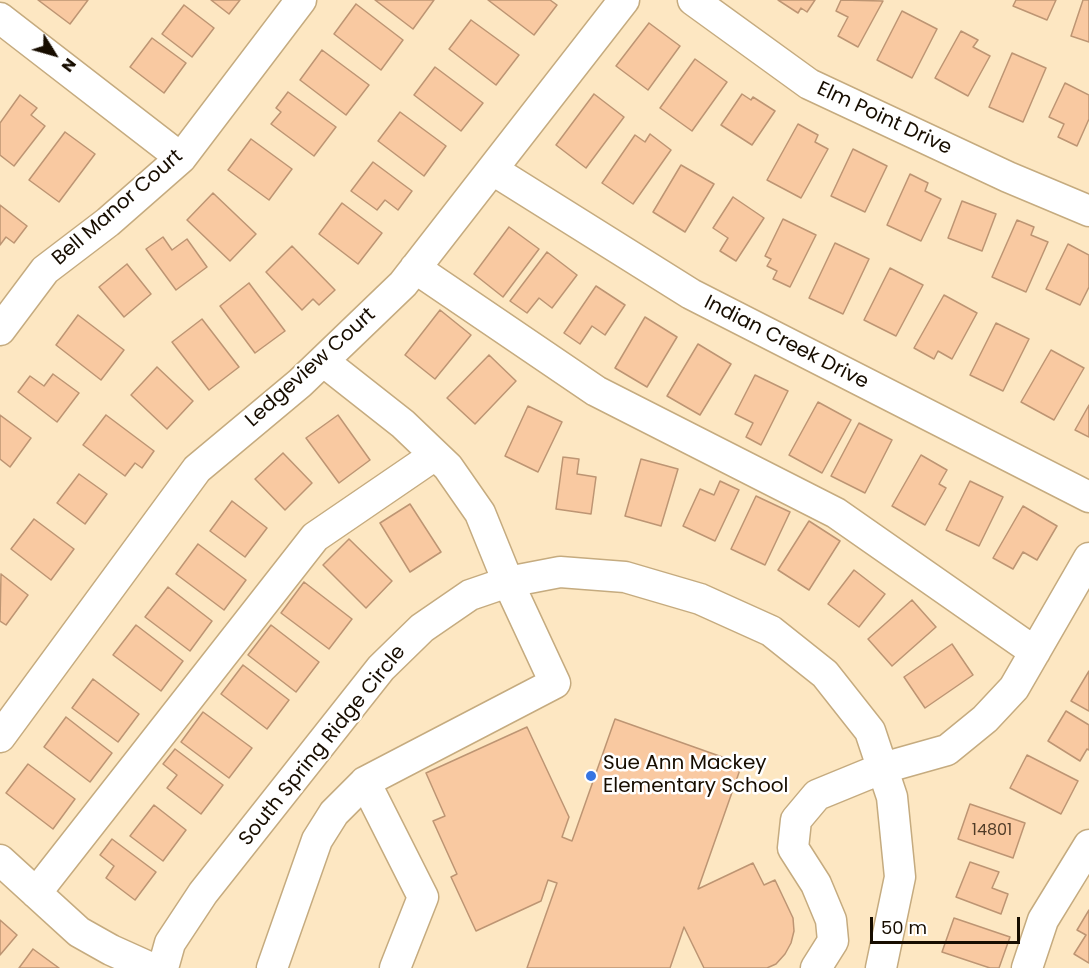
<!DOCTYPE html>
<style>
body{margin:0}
#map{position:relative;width:1089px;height:968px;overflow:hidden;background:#fde7c2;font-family:Poppins,sans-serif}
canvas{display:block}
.north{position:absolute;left:24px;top:24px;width:60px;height:60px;-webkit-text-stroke:4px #fff;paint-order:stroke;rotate:127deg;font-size:16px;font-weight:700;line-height:24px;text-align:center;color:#170d00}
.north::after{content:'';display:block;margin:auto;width:21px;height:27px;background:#170d00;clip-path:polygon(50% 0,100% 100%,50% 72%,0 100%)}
.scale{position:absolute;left:870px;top:917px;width:150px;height:27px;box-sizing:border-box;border:3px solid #170d00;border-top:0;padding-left:8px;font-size:18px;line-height:21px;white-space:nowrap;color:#170d00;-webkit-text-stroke:4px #fff;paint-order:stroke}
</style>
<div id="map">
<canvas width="1089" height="968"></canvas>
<div class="north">N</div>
<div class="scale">50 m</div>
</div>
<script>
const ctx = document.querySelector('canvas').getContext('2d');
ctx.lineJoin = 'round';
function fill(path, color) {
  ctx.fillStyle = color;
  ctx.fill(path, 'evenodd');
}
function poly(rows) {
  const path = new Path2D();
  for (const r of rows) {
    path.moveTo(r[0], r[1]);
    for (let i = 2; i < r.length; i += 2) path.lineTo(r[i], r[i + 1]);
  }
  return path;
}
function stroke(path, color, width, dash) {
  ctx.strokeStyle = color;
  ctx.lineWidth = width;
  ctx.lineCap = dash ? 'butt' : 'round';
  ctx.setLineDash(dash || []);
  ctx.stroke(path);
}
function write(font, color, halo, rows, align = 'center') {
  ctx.font = font + ' Poppins,sans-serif';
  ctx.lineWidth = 5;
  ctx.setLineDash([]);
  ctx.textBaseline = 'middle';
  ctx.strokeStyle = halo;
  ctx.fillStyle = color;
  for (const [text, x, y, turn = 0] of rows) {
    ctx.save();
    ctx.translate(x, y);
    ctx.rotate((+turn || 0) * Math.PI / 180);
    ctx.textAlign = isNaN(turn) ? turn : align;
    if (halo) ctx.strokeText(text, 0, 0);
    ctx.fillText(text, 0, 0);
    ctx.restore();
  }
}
const building = poly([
 [38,0,88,0,70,24,38,0],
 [211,0,240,0,229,14,211,0],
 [375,0,434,0,413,29,375,0],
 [488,0,550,0,557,5,534,35,488,0],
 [778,0,815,0,807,12,801,8,798,13,778,0],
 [841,0,883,1,858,47,838,36,848,17,836,11,841,0],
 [1016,0,1056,0,1047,20,1013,6,1016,0],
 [1083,0,1089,0,1089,42,1071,36,1083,0],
 [356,4,403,40,381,70,334,34,356,4],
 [184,5,214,28,192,57,162,34,184,5],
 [902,11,937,29,912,78,877,60,902,11],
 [471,20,519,55,496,85,449,49,471,20],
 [649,23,680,46,648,90,616,66,649,23],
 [961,31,978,40,973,47,990,56,968,96,935,78,961,31],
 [152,38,186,63,164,93,130,67,152,38],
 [322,50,369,85,346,115,300,80,322,50],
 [1012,53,1046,68,1023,122,989,107,1012,53],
 [695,59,727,82,692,131,660,108,695,59],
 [435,67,483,103,461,131,414,95,435,67],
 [1065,83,1089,95,1089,119,1077,146,1058,137,1064,124,1049,117,1065,83],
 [288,92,336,127,314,156,271,124,281,112,276,108,288,92],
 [594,94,624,117,586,168,556,145,594,94],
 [742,94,751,100,753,97,775,111,752,145,721,125,742,94],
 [20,95,37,108,31,115,45,126,14,166,0,155,0,123,20,95],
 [400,112,446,146,424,176,378,141,400,112],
 [798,124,818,135,815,142,828,149,801,198,767,180,798,124],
 [65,132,95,154,59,202,29,180,65,132],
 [650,134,671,150,633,204,602,183,635,135,645,142,650,134],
 [251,139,292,169,269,200,228,170,251,139],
 [853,149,887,166,865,212,831,196,853,149],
 [373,162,412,191,398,210,385,200,377,210,351,191,373,162],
 [681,165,714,184,685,232,653,212,681,165],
 [910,174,928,183,925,191,941,199,921,241,887,225,910,174],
 [213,193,256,234,230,261,187,220,213,193],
 [733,197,764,218,736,261,720,251,728,238,713,228,733,197],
 [962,201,996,214,982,251,948,238,962,201],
 [342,203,382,233,358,264,319,234,342,203],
 [0,205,27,226,14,243,6,237,0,245,0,205],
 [783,219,816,235,790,287,773,279,777,271,767,266,771,259,765,256,783,219],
 [1017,220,1034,227,1031,235,1048,242,1026,292,992,277,1017,220],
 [509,227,539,249,503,297,474,274,509,227],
 [163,237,172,250,187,239,207,267,176,290,146,249,163,237],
 [835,243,869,259,843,314,809,298,835,243],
 [1068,244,1089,255,1089,287,1080,305,1046,289,1068,244],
 [292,246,335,290,319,305,313,299,302,310,266,272,292,246],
 [547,252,577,275,552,308,539,298,527,313,510,301,547,252],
 [127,264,151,294,124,317,99,287,127,264],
 [890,268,923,285,896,336,864,320,890,268],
 [249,283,285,331,255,353,220,306,249,283],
 [596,286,625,305,605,335,592,326,580,344,564,333,596,286],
 [944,295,977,313,952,359,938,351,934,359,914,348,944,295],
 [440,310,471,335,435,379,405,355,440,310],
 [78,315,124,350,101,380,56,345,78,315],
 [645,317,677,337,647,387,615,368,645,317],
 [202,319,239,367,209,390,172,342,202,319],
 [996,323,1029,339,1003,391,970,375,996,323],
 [698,344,731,364,700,415,667,396,698,344],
 [1051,350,1084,368,1054,420,1021,402,1051,350],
 [489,355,516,381,475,424,447,398,489,355],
 [157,367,193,401,167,429,131,395,157,367],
 [53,374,79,393,57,422,18,392,30,376,44,386,53,374],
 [755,375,788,391,761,445,746,437,753,423,735,414,755,375],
 [818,402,851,420,822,473,789,455,818,402],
 [1089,405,1089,437,1075,430,1089,405],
 [528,406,562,422,538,472,505,456,528,406],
 [0,415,31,438,10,467,0,459,0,415],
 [106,415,154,451,142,468,135,463,125,476,83,445,106,415],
 [338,415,370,460,339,483,306,438,338,415],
 [859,423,892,440,865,493,831,476,859,423],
 [283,453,312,483,285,510,255,479,283,453],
 [921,455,947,470,939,484,946,488,925,525,892,506,921,455],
 [563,457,579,459,577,474,596,477,591,514,556,509,563,457],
 [641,459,678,469,661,526,625,516,641,459],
 [79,474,107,494,85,524,57,503,79,474],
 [720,481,739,490,715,541,683,526,700,489,714,495,720,481],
 [970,481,1003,497,979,546,946,530,970,481],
 [756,496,790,512,765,565,731,549,756,496],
 [232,501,267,528,245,557,210,531,232,501],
 [410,504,441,552,410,572,380,523,410,504],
 [1023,506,1057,526,1037,560,1023,552,1013,569,993,558,1023,506],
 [34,519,74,549,51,580,11,549,34,519],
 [809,521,840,541,809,590,778,570,809,521],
 [349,539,392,581,366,608,323,565,349,539],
 [198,544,246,580,224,610,176,574,198,544],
 [854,570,885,594,859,627,828,604,854,570],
 [1,574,28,595,6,625,0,621,1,574],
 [304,582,352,619,329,649,281,613,304,582],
 [168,587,212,621,190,651,145,617,168,587],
 [912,600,936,627,892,666,868,639,912,600],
 [136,625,183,661,161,691,113,655,136,625],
 [271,625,319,662,296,692,248,655,271,625],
 [952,644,973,675,925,708,904,677,952,644],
 [243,665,289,700,267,729,221,694,243,665],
 [1089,671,1089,711,1071,701,1089,671],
 [93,679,139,714,118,742,72,708,93,679],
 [1066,711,1089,725,1089,750,1087,749,1080,761,1048,741,1066,711],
 [203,712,252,748,229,778,181,742,203,712],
 [66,717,112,753,90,782,44,747,66,717],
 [615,719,742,764,698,889,753,863,764,885,775,880,793,918,794,931,791,943,785,954,776,964,767,968,704,968,684,927,670,968,527,968,557,883,548,880,541,901,476,931,451,877,457,874,433,821,445,816,426,773,527,727,569,817,562,837,572,841,615,719],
 [175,749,223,785,201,814,167,788,177,775,163,764,175,749],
 [1027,755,1078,781,1061,814,1010,788,1027,755],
 [28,764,75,799,53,829,6,793,28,764],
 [970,804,1025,823,1013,858,958,839,970,804],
 [154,805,186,830,163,861,130,836,154,805],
 [112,839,156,872,135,900,106,878,114,866,100,855,112,839],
 [970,862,999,872,992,888,1008,894,1001,914,956,897,970,862],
 [1089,910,1089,963,1074,954,1086,935,1077,930,1089,910],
 [954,918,1010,937,999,968,990,968,942,952,954,918],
 [0,920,17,935,0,955,0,920],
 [33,949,59,968,19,968,33,949]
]);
fill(building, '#f9c9a1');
stroke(building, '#bd9573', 1.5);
const minor = poly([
 [693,0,809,84,1008,177,1089,211],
 [0,18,181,158],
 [493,170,691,294,1089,497],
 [415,268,596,391,836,513,1035,652],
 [0,330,45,270,108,222,181,158,301,0],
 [0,737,197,469,300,383,403,284,624,0],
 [365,782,423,897,395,968],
 [0,860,79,932,111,950,151,968],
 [36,893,315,537,435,455],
 [163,968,170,943,203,893,381,668,422,628,470,595,508,582,560,572,625,577,700,599,771,631,825,674,870,731,892,797,900,877,881,968],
 [272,968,317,840,334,813,365,782,555,683,508,582,480,513,448,467,403,424,323,361],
 [816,968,833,941,831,920,816,884,793,848,796,820,817,795,883,768,947,750,985,719,1014,688,1089,558],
 [1027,968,1043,920,1089,845]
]);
stroke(minor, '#c5ab7f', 33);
stroke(minor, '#fff', 30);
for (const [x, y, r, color] of [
 [591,776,6,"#3674e2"]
]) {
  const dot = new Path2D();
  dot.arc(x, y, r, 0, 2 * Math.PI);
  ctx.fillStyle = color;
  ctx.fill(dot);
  stroke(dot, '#fff', 2);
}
write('16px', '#503c28', null, [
 ["14801",992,831]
]);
write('20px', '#170d00', '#fff', [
 ["Elm Point Drive",884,119,25],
 ["Bell Manor Court",118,208,-41],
 ["Indian Creek Drive",786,343,27],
 ["Ledgeview Court",311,368,-42],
 ["South Spring Ridge Circle",323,746,-51]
]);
write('20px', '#170d00', '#fff', [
 ["Sue Ann Mackey",603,764],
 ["Elementary School",603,787]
], 'left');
</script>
